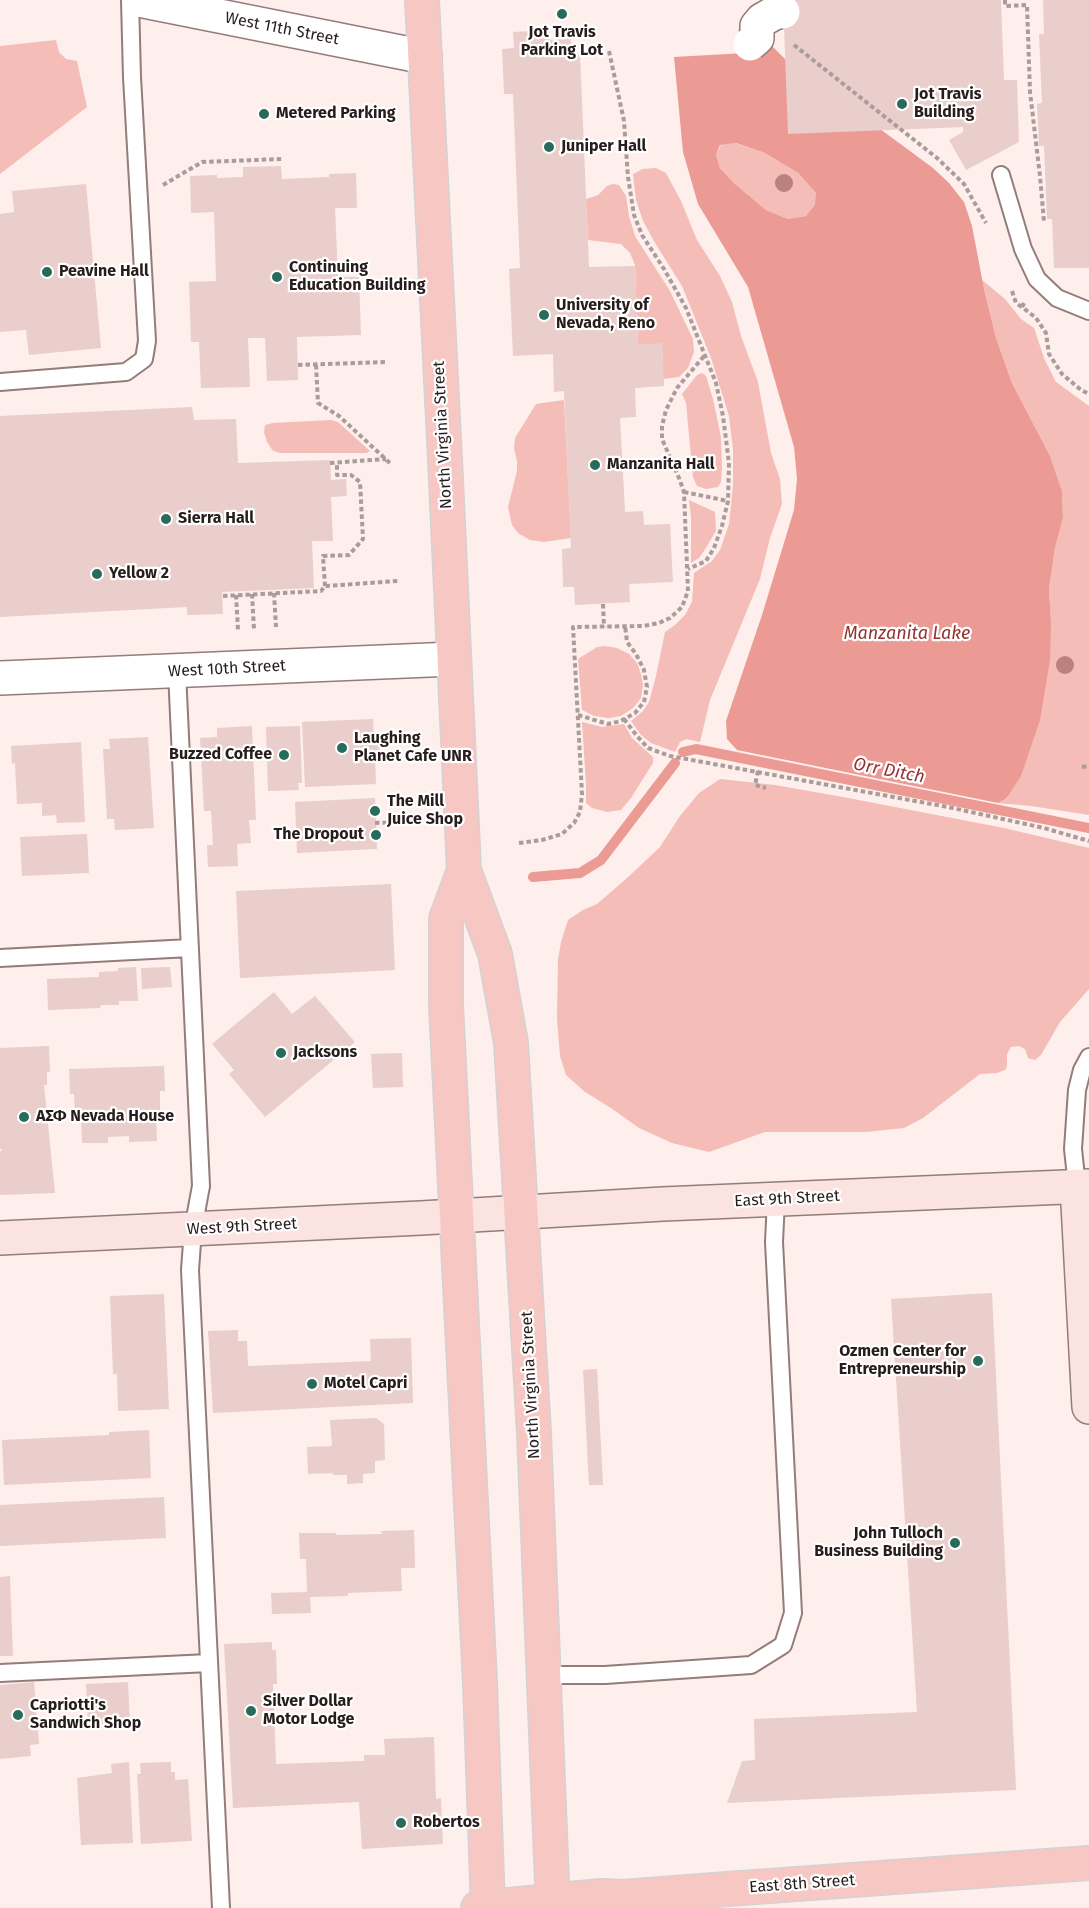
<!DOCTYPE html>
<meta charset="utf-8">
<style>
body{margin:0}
canvas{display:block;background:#feeeec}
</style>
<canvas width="1089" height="1908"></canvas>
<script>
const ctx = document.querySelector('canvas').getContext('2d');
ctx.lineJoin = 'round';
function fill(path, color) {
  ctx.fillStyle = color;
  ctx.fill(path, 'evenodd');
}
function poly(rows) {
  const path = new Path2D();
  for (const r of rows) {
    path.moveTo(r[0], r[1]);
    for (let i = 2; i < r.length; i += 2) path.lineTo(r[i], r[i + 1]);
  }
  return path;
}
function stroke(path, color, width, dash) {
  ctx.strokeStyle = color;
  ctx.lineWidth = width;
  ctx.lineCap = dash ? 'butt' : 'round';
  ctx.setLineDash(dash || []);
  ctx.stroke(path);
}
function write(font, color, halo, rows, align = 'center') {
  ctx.font = font + ' "Fira Sans",sans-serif';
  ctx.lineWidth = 4.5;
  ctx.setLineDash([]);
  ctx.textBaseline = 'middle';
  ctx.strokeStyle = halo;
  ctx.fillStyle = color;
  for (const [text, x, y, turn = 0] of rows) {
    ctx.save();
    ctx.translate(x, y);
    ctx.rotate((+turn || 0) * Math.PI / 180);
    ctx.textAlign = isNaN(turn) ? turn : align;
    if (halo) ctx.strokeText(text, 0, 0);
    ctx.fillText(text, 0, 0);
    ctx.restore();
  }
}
fill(poly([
 [56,40,59,52,66,59,77,61,87,107,0,174,0,46],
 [735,143,765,153,798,173,816,193,816,205,806,216,786,219,766,210,735,184,720,168,716,155,721,145],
 [656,168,666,173,681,201,697,240,720,276,732,302,741,336,758,382,771,453,780,479,782,504,770,538,760,579,710,700,700,742,686,739,680,742,675,752,651,743,641,735,631,721,643,711,649,702,656,676,665,632,675,625,685,615,692,602,694,573,712,561,720,550,729,524,733,486,733,449,729,416,711,358,682,286,655,243,643,221,636,200,633,174,643,169],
 [613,184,619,185,626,196,629,216,635,236,670,291,693,339,694,352,688,368,679,377,663,379,662,344,638,345,635,265,630,253,621,244,588,240,586,199,598,195,607,186],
 [982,280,1005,299,1021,319,1034,328,1044,358,1056,382,1089,406,1089,815,1031,806,998,803,1007,799,1051,621,1049,589,1055,548,1063,518,1062,491,1050,456,1012,383,996,338],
 [702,373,706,376,713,399,721,437,722,468,721,482,718,487,706,489,697,486,693,477,686,403,682,394,697,375],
 [564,400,571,538,544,542,530,540,518,533,512,525,508,507,517,471,517,461,514,448,515,438,536,404],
 [331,420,338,422,370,451,367,453,280,453,273,451,267,442,264,432,265,425,273,423],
 [689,500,715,512,716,531,704,551,699,558,691,563,691,517],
 [605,646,617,648,629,654,637,663,641,674,643,685,641,698,633,708,621,716,609,718,594,716,582,710,578,659,597,647],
 [582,722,602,727,624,724,632,738,653,757,653,763,631,798,621,810,607,812,592,808,586,803,586,784],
 [720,779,775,785,843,797,1004,828,1089,848,1089,989,1060,1022,1041,1055,1035,1060,1028,1058,1025,1049,1019,1046,1011,1047,1007,1054,1007,1066,1005,1070,997,1073,980,1074,923,1118,904,1128,866,1132,765,1132,709,1152,672,1143,639,1128,611,1108,585,1092,566,1075,560,1056,557,1019,558,959,561,942,568,920,583,910,597,904,626,879,660,847,680,816,699,793]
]), '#f4bdb7');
fill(poly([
 [769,43,785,59,933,168,949,183,964,202,972,226,984,289,996,338,1012,383,1050,456,1062,491,1063,518,1055,548,1049,589,1051,621,1050,660,1040,720,1021,776,1006,799,998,803,737,750,727,739,726,721,762,615,794,510,797,479,794,447,748,287,698,204,683,152,674,57,762,52],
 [736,143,765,153,798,173,816,193,815,205,806,216,787,219,766,210,735,184,720,168,716,155,720,145]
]), '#eb9b94');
stroke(poly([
 [683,752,696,749,1089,828],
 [533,877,580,873,601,860,675,763]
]), '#eb9b94', 10);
fill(poly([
 [783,0,1001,0,1004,80,1017,80,1019,142,966,170,949,140,963,132,963,127,788,134],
 [1043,0,1089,0,1089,268,1054,268,1052,219,1047,219,1044,146,1039,146,1037,104,1042,103,1039,34,1044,34],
 [550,30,550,40,571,39,572,55,580,54,589,267,635,266,638,345,662,343,664,386,635,388,636,417,620,418,625,512,643,511,644,525,670,524,673,582,629,584,630,602,575,605,574,587,563,587,562,549,571,548,564,391,554,392,553,354,513,356,509,269,520,268,513,94,504,94,502,49,514,48,513,32],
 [281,166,282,179,329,177,329,174,356,173,357,208,335,208,338,277,359,277,361,335,297,337,298,380,267,381,265,338,248,338,250,387,201,388,199,342,191,342,189,282,216,281,214,212,191,213,190,176,217,175,217,178,243,177,243,167],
 [86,184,101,348,29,355,26,330,0,332,0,214,14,212,12,191],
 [192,407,194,420,236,419,238,463,330,460,331,480,346,479,347,496,331,497,333,541,312,541,314,588,222,592,223,614,187,615,187,607,0,617,0,416],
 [373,719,374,737,380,736,380,759,375,759,376,784,305,787,302,722],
 [252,726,256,820,249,820,251,843,237,844,238,866,208,867,207,845,213,845,211,811,204,811,200,738,217,737,217,728],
 [300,726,302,783,298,783,299,790,268,791,266,727],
 [148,737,154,828,115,830,114,819,107,819,103,749,110,749,109,739],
 [81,742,85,822,57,823,56,815,42,816,42,803,17,804,15,763,12,764,11,746],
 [375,798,377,849,297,853,295,802],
 [87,834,89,873,22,876,20,837],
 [391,884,395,970,240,978,236,891],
 [136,967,138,1001,119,1001,119,1005,101,1005,100,1008,48,1010,47,979,99,977,99,972,118,971,118,968],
 [170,967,172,987,142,989,141,968],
 [274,992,292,1014,315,996,355,1042,265,1117,229,1074,234,1070,212,1044],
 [49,1046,50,1072,47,1072,47,1085,44,1085,55,1193,0,1195,0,1153,2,1149,0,1149,0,1048],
 [402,1053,403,1087,373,1088,371,1054],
 [164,1066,165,1091,160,1091,160,1112,156,1113,157,1141,129,1142,129,1136,108,1137,108,1143,82,1143,81,1115,75,1115,74,1094,70,1094,69,1069],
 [992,1293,1016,1790,727,1803,742,1761,755,1760,754,1719,917,1712,891,1299],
 [164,1294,169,1409,118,1411,117,1374,113,1374,110,1296],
 [238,1330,238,1341,247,1341,248,1366,371,1361,370,1339,411,1338,413,1403,213,1413,208,1331],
 [597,1369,603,1485,589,1485,583,1370],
 [376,1418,384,1424,385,1460,375,1461,375,1473,363,1474,363,1483,347,1484,347,1475,333,1475,333,1473,308,1474,307,1447,332,1446,330,1420],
 [149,1430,151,1478,4,1485,2,1440,109,1435,109,1432],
 [164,1497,166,1538,0,1546,0,1505],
 [414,1530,415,1568,401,1568,402,1591,348,1593,348,1596,310,1597,311,1613,272,1614,271,1593,307,1592,306,1559,300,1559,299,1533,336,1533,336,1535,382,1534,381,1531],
 [10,1576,13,1656,0,1656,0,1577],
 [272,1642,272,1650,276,1650,277,1684,273,1684,276,1764,364,1761,364,1755,385,1755,384,1739,434,1737,436,1799,441,1798,443,1844,362,1849,359,1802,233,1808,224,1644],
 [34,1682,39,1744,30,1745,31,1756,0,1759,0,1685],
 [128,1682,130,1723,88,1724,86,1684],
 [129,1762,133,1843,81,1845,77,1778,112,1773,111,1764],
 [171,1762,171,1772,175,1772,175,1780,188,1779,192,1841,141,1844,137,1774,141,1774,140,1763]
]), '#e9cecb');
const lane = poly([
 [1001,175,1023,249,1037,279,1057,298,1089,311],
 [0,382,126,372,144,359,147,341,132,77,130,0],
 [177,672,201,1186,193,1229,190,1270,221,1908],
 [0,958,190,948],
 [1077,1186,1073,1149,1077,1090,1082,1070,1089,1057],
 [0,1673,209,1663],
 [544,1675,605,1675,751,1665,783,1645,793,1613,774,1242,776,1200]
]);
const street = poly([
 [139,0,425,57],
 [0,678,453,659]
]);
const secondary = poly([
 [1077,1186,1089,1407],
 [0,1238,421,1218,663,1204,1089,1186]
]);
const primary = poly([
 [422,0,445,459,464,870,495,954,511,1043,534,1433,553,1908],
 [464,870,446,919,446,1005,480,1683,488,1908],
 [478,1908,601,1896,623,1897,714,1890,1089,1863]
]);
stroke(lane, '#947c79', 20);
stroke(street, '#947c79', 36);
stroke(secondary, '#947c79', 36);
stroke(primary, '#d4d2d2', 36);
stroke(poly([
 [1005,0,1005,6,1027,5,1030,92,1040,176,1044,222],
 [794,45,937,158,964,184,986,223],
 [609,51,624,121,628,177,634,215,642,235,664,269,686,308,716,383,723,416,729,463,728,501,722,526,714,548,706,561,688,569],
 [163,185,202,162,283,159],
 [1012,291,1016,303,1022,307],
 [1024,303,1022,307,1036,318,1046,333,1049,354,1062,374,1081,390,1089,394],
 [298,365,385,362],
 [316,365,318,403,339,416,391,464],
 [330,463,386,459],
 [684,492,728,501],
 [325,586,323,556,349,555,363,539,360,482,351,475,337,475,337,463],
 [274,593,276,627],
 [252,594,254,629],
 [236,595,238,630],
 [223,596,321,591,325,586,398,581],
 [603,604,604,627],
 [578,715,608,724,621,721,635,713,644,702,647,687,644,670,636,654,627,642,625,626],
 [624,719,637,736,648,748,670,756,948,807,1044,828,1089,841],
 [1082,767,1089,766],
 [758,771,755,785,766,788],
 [375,823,408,822],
 [519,843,542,840,562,834,574,823,580,812,582,794,573,627,643,626,659,623,670,618,682,607,688,591,684,492,679,478,662,439,662,426,666,410,677,388,705,355]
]), '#aa9c9b', 4, [4.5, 3]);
stroke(lane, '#fff', 16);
stroke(street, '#fff', 33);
stroke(secondary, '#fbe3e1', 33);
stroke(primary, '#f7c7c3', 33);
const streetBridge = poly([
 [750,44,757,38,757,26,762,20,776,12,783,12]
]);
stroke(streetBridge, '#947c79', 36, []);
stroke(streetBridge, '#fff', 33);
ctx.fillStyle = '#bb817f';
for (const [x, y] of [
 [784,183],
 [1065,665]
]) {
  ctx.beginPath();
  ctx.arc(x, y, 9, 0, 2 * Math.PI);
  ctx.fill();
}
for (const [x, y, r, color] of [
 [562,14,6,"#286b5b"],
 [902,104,6,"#286b5b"],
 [264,114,6,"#286b5b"],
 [549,147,6,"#286b5b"],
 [47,272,6,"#286b5b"],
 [277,277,6,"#286b5b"],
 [544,315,6,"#286b5b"],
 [595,465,6,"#286b5b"],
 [166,519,6,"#286b5b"],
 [97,574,6,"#286b5b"],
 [342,748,6,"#286b5b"],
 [284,755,6,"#286b5b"],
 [375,811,6,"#286b5b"],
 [376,835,6,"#286b5b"],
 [281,1053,6,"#286b5b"],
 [24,1117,6,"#286b5b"],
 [978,1361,6,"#286b5b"],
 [312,1384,6,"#286b5b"],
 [955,1543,6,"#286b5b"],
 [251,1711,6,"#286b5b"],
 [18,1715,6,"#286b5b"],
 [401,1823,6,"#286b5b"]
]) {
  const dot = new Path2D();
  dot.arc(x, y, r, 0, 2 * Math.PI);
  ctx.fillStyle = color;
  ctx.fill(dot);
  stroke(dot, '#fff', 2);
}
write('16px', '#271d1c', '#fff', [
 ["West 11th Street",282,29,11],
 ["North Virginia Street",443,435,-93],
 ["West 10th Street",227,669,-3],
 ["East 9th Street",787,1199,-3],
 ["West 9th Street",242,1227,-3],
 ["North Virginia Street",531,1385,-93],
 ["East 8th Street",802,1884,-4]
]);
write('bold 16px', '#271d1c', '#fff', [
 ["Jot Travis",562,33,"center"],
 ["Parking Lot",562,51,"center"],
 ["Jot Travis",914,95],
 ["Building",914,113],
 ["Metered Parking",276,114],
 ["Juniper Hall",561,147],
 ["Continuing",289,268],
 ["Education Building",289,286],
 ["Peavine Hall",59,272],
 ["University of",556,306],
 ["Nevada, Reno",556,324],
 ["Manzanita Hall",607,465],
 ["Sierra Hall",178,519],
 ["Yellow 2",109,574],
 ["Laughing",354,739],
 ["Planet Cafe UNR",354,757],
 ["Buzzed Coffee",272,755,"right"],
 ["The Mill",387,802],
 ["Juice Shop",387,820],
 ["The Dropout",364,835,"right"],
 ["Jacksons",293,1053],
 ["ΑΣΦ Nevada House",36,1117],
 ["Ozmen Center for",966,1352,"right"],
 ["Entrepreneurship",966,1370,"right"],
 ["Motel Capri",324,1384],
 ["John Tulloch",943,1534,"right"],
 ["Business Building",943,1552,"right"],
 ["Silver Dollar",263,1702],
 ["Motor Lodge",263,1720],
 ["Capriotti's",30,1706],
 ["Sandwich Shop",30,1724],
 ["Robertos",413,1823]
], 'left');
write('italic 18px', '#913331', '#fff', [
 ["Manzanita Lake",907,634],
 ["Orr Ditch",889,771,11]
]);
</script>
